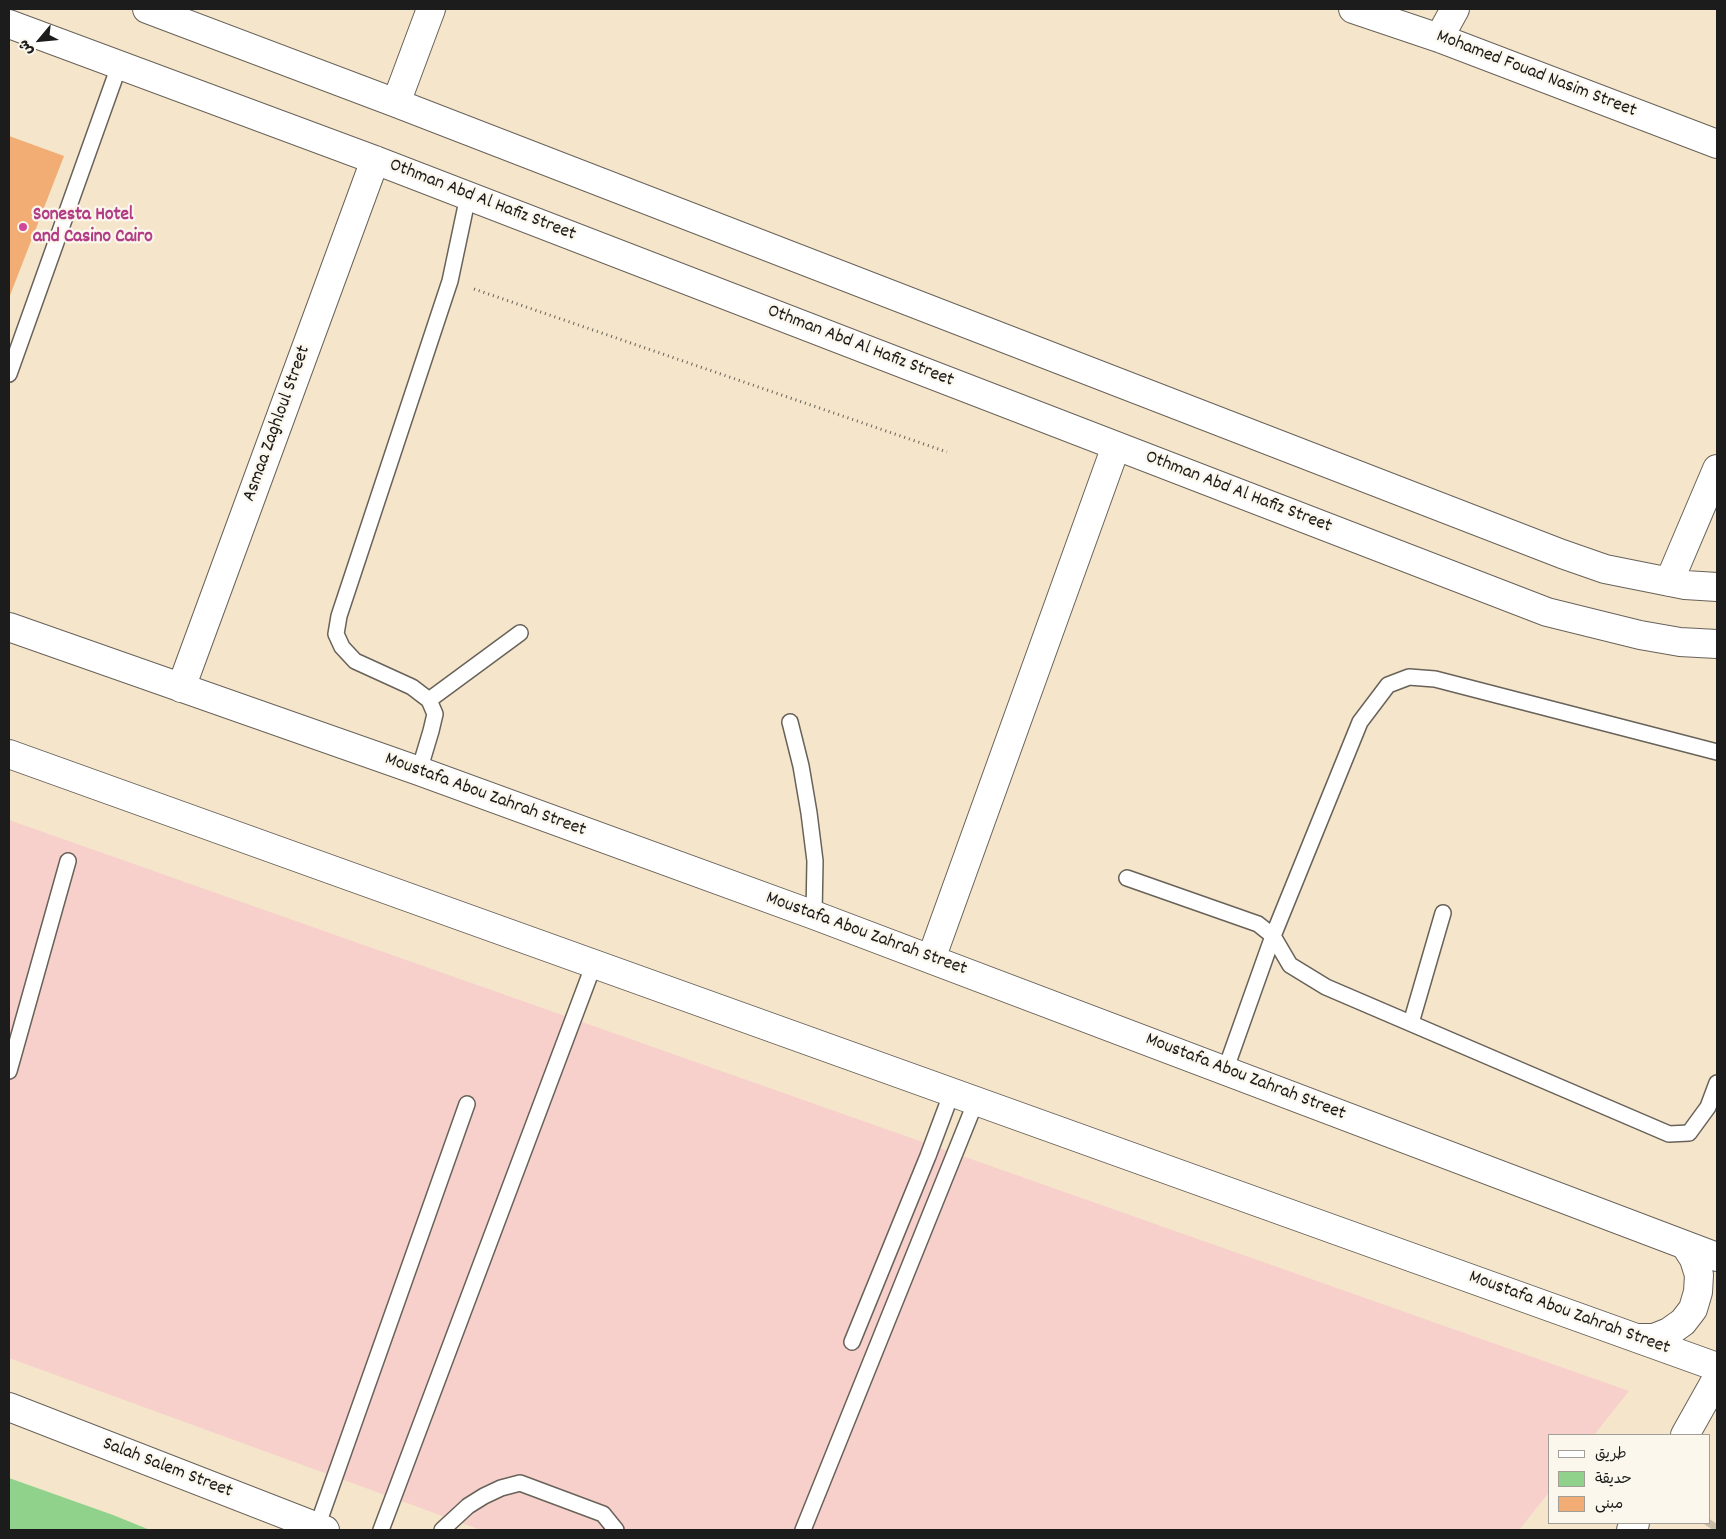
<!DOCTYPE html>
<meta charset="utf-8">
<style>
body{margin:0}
#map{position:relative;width:1726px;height:1539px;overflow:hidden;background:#f4e5cb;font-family:Dekko,"Playpen Sans Arabic",sans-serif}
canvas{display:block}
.frame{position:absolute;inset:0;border:10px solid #1c1c1c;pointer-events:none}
.legend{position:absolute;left:1548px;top:1434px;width:162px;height:90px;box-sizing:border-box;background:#fbf7ec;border:1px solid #a29f99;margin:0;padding:6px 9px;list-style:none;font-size:15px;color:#1c1c1c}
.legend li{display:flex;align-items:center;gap:10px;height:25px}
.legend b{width:25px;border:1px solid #a29f99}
.north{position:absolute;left:15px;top:15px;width:50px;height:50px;-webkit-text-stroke:4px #fbf7ec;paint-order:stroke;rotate:242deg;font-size:14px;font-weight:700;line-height:20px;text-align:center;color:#1c1c1c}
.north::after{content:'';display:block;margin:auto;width:18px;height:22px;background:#1c1c1c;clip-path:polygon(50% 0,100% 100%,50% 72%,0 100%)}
</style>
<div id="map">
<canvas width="1726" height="1539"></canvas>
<div class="frame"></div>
<ul class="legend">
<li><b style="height:6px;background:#fff"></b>طريق</li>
<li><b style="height:14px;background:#90d28b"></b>حديقة</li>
<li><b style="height:14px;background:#f1ad74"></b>مبنى</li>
</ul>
<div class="north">ش</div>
</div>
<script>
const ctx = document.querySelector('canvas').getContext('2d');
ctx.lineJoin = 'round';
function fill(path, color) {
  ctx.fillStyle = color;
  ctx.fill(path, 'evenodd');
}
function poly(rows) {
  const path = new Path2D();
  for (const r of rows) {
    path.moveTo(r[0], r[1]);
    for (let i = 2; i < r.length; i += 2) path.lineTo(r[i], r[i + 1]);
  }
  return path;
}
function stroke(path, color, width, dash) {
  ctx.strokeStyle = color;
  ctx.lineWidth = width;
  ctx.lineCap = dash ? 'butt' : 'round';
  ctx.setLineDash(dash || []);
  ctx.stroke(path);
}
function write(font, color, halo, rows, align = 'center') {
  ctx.font = font + ' Dekko,sans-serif';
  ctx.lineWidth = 4.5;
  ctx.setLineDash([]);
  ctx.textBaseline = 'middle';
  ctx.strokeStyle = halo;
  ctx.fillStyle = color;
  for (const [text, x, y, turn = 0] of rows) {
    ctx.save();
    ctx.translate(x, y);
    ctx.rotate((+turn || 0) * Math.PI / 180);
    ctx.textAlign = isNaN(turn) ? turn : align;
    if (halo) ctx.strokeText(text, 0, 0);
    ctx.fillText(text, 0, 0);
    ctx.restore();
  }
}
fill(poly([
 [9,820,1629,1391,1594,1435,1550,1435,1550,1491,1519,1530,481,1530,9,1358]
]), '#f7d0cb');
fill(poly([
 [9,1478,113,1515,150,1530,9,1530]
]), '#90d28b');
fill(poly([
 [9,136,64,156,9,298]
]), '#f1ad74');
stroke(poly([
 [1713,1530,1717,1524]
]), '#c9bda8', 28, [28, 14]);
const lane = poly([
 [9,374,119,66],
 [429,700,520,633],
 [790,722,801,766,809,813,815,861,814,915],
 [419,771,431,731,435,714,429,700,412,687,355,661,342,647,336,634,339,616,450,281,468,196],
 [1127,878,1258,924,1273,936,1290,965,1326,987,1669,1134,1689,1133,1708,1107,1717,1083],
 [1411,1023,1443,913],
 [9,1071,68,861],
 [1225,1071,1273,936,1360,722,1388,685,1409,677,1435,679,1717,752],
 [852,1342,928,1156,952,1092],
 [317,1527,467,1104],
 [381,1530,594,964],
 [442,1530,468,1506,484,1496,501,1488,520,1483,603,1514,616,1530],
 [803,1530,976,1101]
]);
const street = poly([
 [147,9,396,103,1562,554,1605,569,1685,585,1717,587],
 [1353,9,1439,38,1717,144],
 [9,24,375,160,1547,612,1640,635,1680,642,1717,644],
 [1439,38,1455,9],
 [396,103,431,9],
 [1669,582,1717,469],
 [9,627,419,771,814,915,1717,1257],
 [181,688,375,160],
 [9,754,1717,1367],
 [931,959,1116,446],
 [1637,1338,1654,1338,1669,1332,1683,1322,1693,1309,1698,1292,1699,1275,1694,1259,1685,1245]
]);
const secondary = poly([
 [1685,1435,1717,1378],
 [1631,1530,1635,1523]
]);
const highway = poly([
 [9,1407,325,1530]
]);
stroke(lane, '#686259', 18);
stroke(street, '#686259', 30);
stroke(secondary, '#686259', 30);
stroke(highway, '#686259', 30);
stroke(poly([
 [474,289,947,452]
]), '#686259', 3, [1, 4]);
stroke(lane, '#fff', 15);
stroke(street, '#fff', 28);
stroke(secondary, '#fff', 28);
stroke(highway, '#fff', 28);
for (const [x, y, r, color] of [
 [23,227,5,"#d1479c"]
]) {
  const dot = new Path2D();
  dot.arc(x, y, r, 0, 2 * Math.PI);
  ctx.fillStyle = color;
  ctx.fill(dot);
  stroke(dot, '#fbf7ec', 2);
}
write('19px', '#1c1c1c', '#fbf7ec', [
 ["Mohamed Fouad Nasim Street",1536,75,21],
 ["Othman Abd Al Hafiz Street",482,201,21],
 ["Othman Abd Al Hafiz Street",860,347,21],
 ["Asmaa Zaghloul Street",278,424,-70],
 ["Othman Abd Al Hafiz Street",1238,493,21],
 ["Moustafa Abou Zahrah Street",485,796,20],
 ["Moustafa Abou Zahrah Street",866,935,20],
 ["Moustafa Abou Zahrah Street",1245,1078,21],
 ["Moustafa Abou Zahrah Street",1569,1314,20],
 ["Salah Salem Street",167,1469,21]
]);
write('bold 19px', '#b23c85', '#fbf7ec', [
 ["Sonesta Hotel",33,216],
 ["and Casino Cairo",33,238]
], 'left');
</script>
